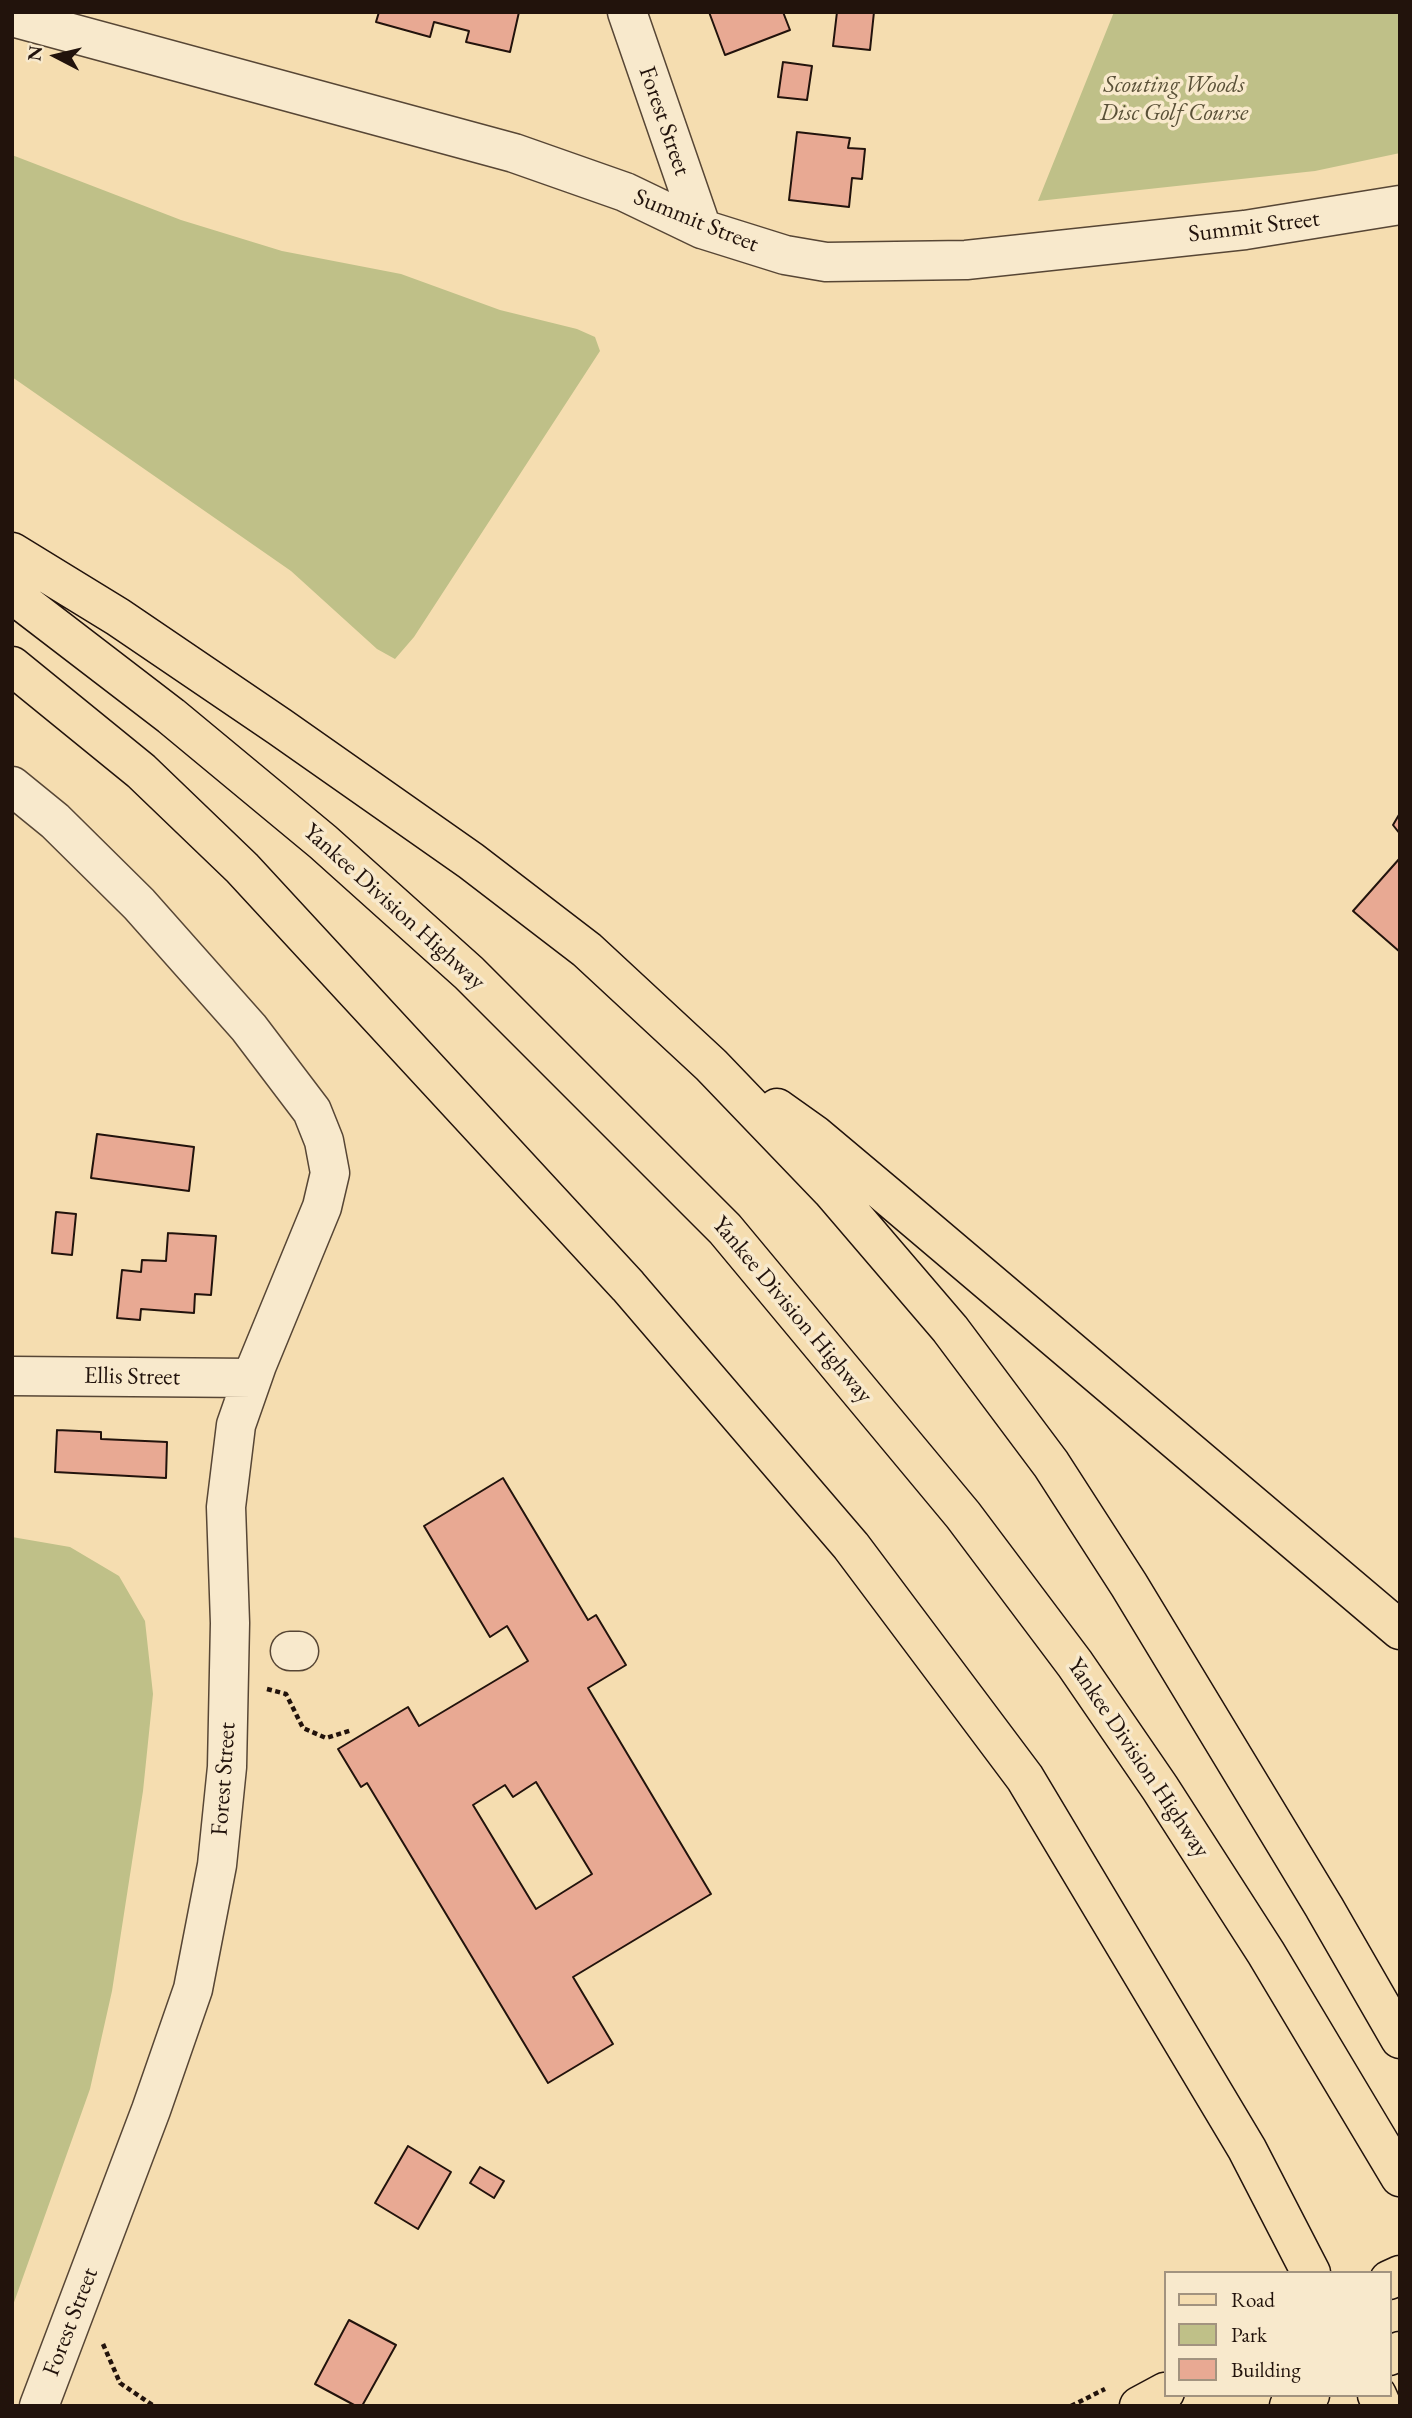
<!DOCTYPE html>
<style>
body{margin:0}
#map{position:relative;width:1412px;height:2418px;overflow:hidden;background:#f5ddb0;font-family:"EB Garamond",serif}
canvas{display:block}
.frame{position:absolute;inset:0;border:14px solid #22130c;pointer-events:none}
.legend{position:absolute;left:1164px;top:2271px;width:228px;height:126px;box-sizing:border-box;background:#f8e9cc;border:2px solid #a2937f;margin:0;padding:9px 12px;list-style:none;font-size:21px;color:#22130c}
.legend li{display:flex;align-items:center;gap:14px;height:35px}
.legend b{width:35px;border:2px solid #a2937f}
.north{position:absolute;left:21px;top:21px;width:70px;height:70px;-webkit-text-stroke:5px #f8e9cc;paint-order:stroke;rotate:277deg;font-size:19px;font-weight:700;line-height:28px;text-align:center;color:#22130c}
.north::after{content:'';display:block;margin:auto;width:24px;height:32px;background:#22130c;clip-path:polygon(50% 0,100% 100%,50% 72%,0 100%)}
</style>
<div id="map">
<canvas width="1412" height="2418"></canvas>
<div class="frame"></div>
<ul class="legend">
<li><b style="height:9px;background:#f5ddb0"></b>Road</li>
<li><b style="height:19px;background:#bfc088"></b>Park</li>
<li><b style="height:19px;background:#e8a993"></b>Building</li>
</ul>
<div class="north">N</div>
</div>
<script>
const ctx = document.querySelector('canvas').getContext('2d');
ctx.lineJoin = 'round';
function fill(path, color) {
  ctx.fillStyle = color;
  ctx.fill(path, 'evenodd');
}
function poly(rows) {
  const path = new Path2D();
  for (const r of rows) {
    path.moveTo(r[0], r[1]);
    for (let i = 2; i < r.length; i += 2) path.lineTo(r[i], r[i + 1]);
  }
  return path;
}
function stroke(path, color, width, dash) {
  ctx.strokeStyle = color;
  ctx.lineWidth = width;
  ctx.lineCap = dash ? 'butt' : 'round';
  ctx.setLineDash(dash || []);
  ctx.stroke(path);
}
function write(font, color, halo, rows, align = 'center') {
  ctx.font = font + ' "EB Garamond",serif';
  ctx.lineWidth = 7;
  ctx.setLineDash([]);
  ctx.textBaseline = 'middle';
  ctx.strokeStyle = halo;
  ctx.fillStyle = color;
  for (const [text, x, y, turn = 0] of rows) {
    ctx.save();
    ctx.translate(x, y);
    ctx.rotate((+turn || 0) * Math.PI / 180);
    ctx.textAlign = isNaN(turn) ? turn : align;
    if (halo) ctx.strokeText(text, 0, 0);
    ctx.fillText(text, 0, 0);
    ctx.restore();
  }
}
fill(poly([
 [1114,12,1400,12,1400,153,1315,171,1038,201],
 [12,155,181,220,282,251,401,274,500,310,577,329,595,337,600,351,414,637,395,659,377,649,291,571,12,377],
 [12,1537,70,1547,119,1576,145,1621,153,1694,143,1791,112,1991,90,2089,12,2308]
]), '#bfc088');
const building = poly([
 [379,12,519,12,510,52,466,42,469,31,434,22,430,37,376,22,379,12],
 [709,12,783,12,790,30,725,55,709,12],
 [837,12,874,12,870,50,833,46,837,12],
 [783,62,812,66,807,100,778,97,783,62],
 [797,132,850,138,848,148,865,149,862,179,852,178,849,207,789,200,797,132],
 [1400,813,1400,834,1393,825,1400,813],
 [1400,858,1400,952,1353,911,1400,858],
 [97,1134,194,1147,189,1191,91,1178,97,1134],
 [56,1212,76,1214,72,1255,52,1253,56,1212],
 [168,1233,216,1236,211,1295,195,1294,194,1313,141,1309,140,1320,117,1318,122,1270,141,1272,142,1260,166,1261,168,1233],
 [57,1430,101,1432,101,1439,167,1442,166,1478,55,1472,57,1430],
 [503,1478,588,1620,596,1615,626,1665,588,1688,711,1894,573,1977,613,2044,548,2083,367,1783,361,1787,338,1749,408,1707,419,1726,528,1661,507,1626,490,1637,424,1526,503,1478],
 [536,1782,592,1874,536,1909,473,1805,505,1785,513,1797,536,1782],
 [408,2146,451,2172,418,2229,375,2203,408,2146],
 [480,2167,504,2181,494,2198,470,2183,480,2167],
 [349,2320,396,2345,362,2406,356,2406,315,2384,349,2320]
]);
fill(building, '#e8a993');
stroke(building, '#22130c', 2);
const minor = poly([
 [627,12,702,229],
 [12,17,514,153,625,192,702,229,785,255,826,262,966,260,1245,230,1400,205],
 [12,786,55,821,139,904,249,1028,312,1111,324,1141,330,1173,322,1207,257,1365,236,1425,226,1507,230,1623,227,1767,217,1865,193,1989,151,2110,39,2406],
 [12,1376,252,1378],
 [290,1651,299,1651]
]);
const major = poly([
 [1389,2280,1400,2275],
 [1389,2356,1400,2351],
 [1139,2406,1165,2392],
 [1289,2406,1310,2395]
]);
const highway = poly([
 [12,552,118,617,280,727,471,861,587,950,711,1065,831,1190,950,1329,1051,1464,1129,1585,1324,1907,1400,2039],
 [12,594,171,716,323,842,469,973,725,1229,963,1515,1075,1664,1160,1788,1266,1953,1400,2177],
 [12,666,141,771,242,868,628,1286,851,1546,1025,1778,1247,2149,1311,2273],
 [777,1108,815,1135,890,1198,1400,1630],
 [1377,2395,1382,2406]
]);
stroke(minor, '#574635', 41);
stroke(major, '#22130c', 41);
stroke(highway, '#22130c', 41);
stroke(poly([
 [267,1689,286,1694,303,1728,326,1738,352,1730],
 [103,2344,120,2383,154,2406],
 [1071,2406,1105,2389]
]), '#22130c', 4.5, [5, 3.5]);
stroke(minor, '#f8e9cc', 38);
stroke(major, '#f5ddb0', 38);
stroke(highway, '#f5ddb0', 38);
write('italic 24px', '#595037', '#f8e9cc', [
 ["Scouting Woods",1174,85],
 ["Disc Golf Course",1174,113]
]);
write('24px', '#22130c', '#f8e9cc', [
 ["Forest Street",664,121,71],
 ["Summit Street",696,221,22],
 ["Summit Street",1254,227,-7],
 ["Yankee Division Highway",394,907,42],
 ["Yankee Division Highway",792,1310,50],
 ["Ellis Street",132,1377,1],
 ["Yankee Division Highway",1138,1758,56],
 ["Forest Street",224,1779,-86],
 ["Forest Street",71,2322,-69]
]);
</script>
